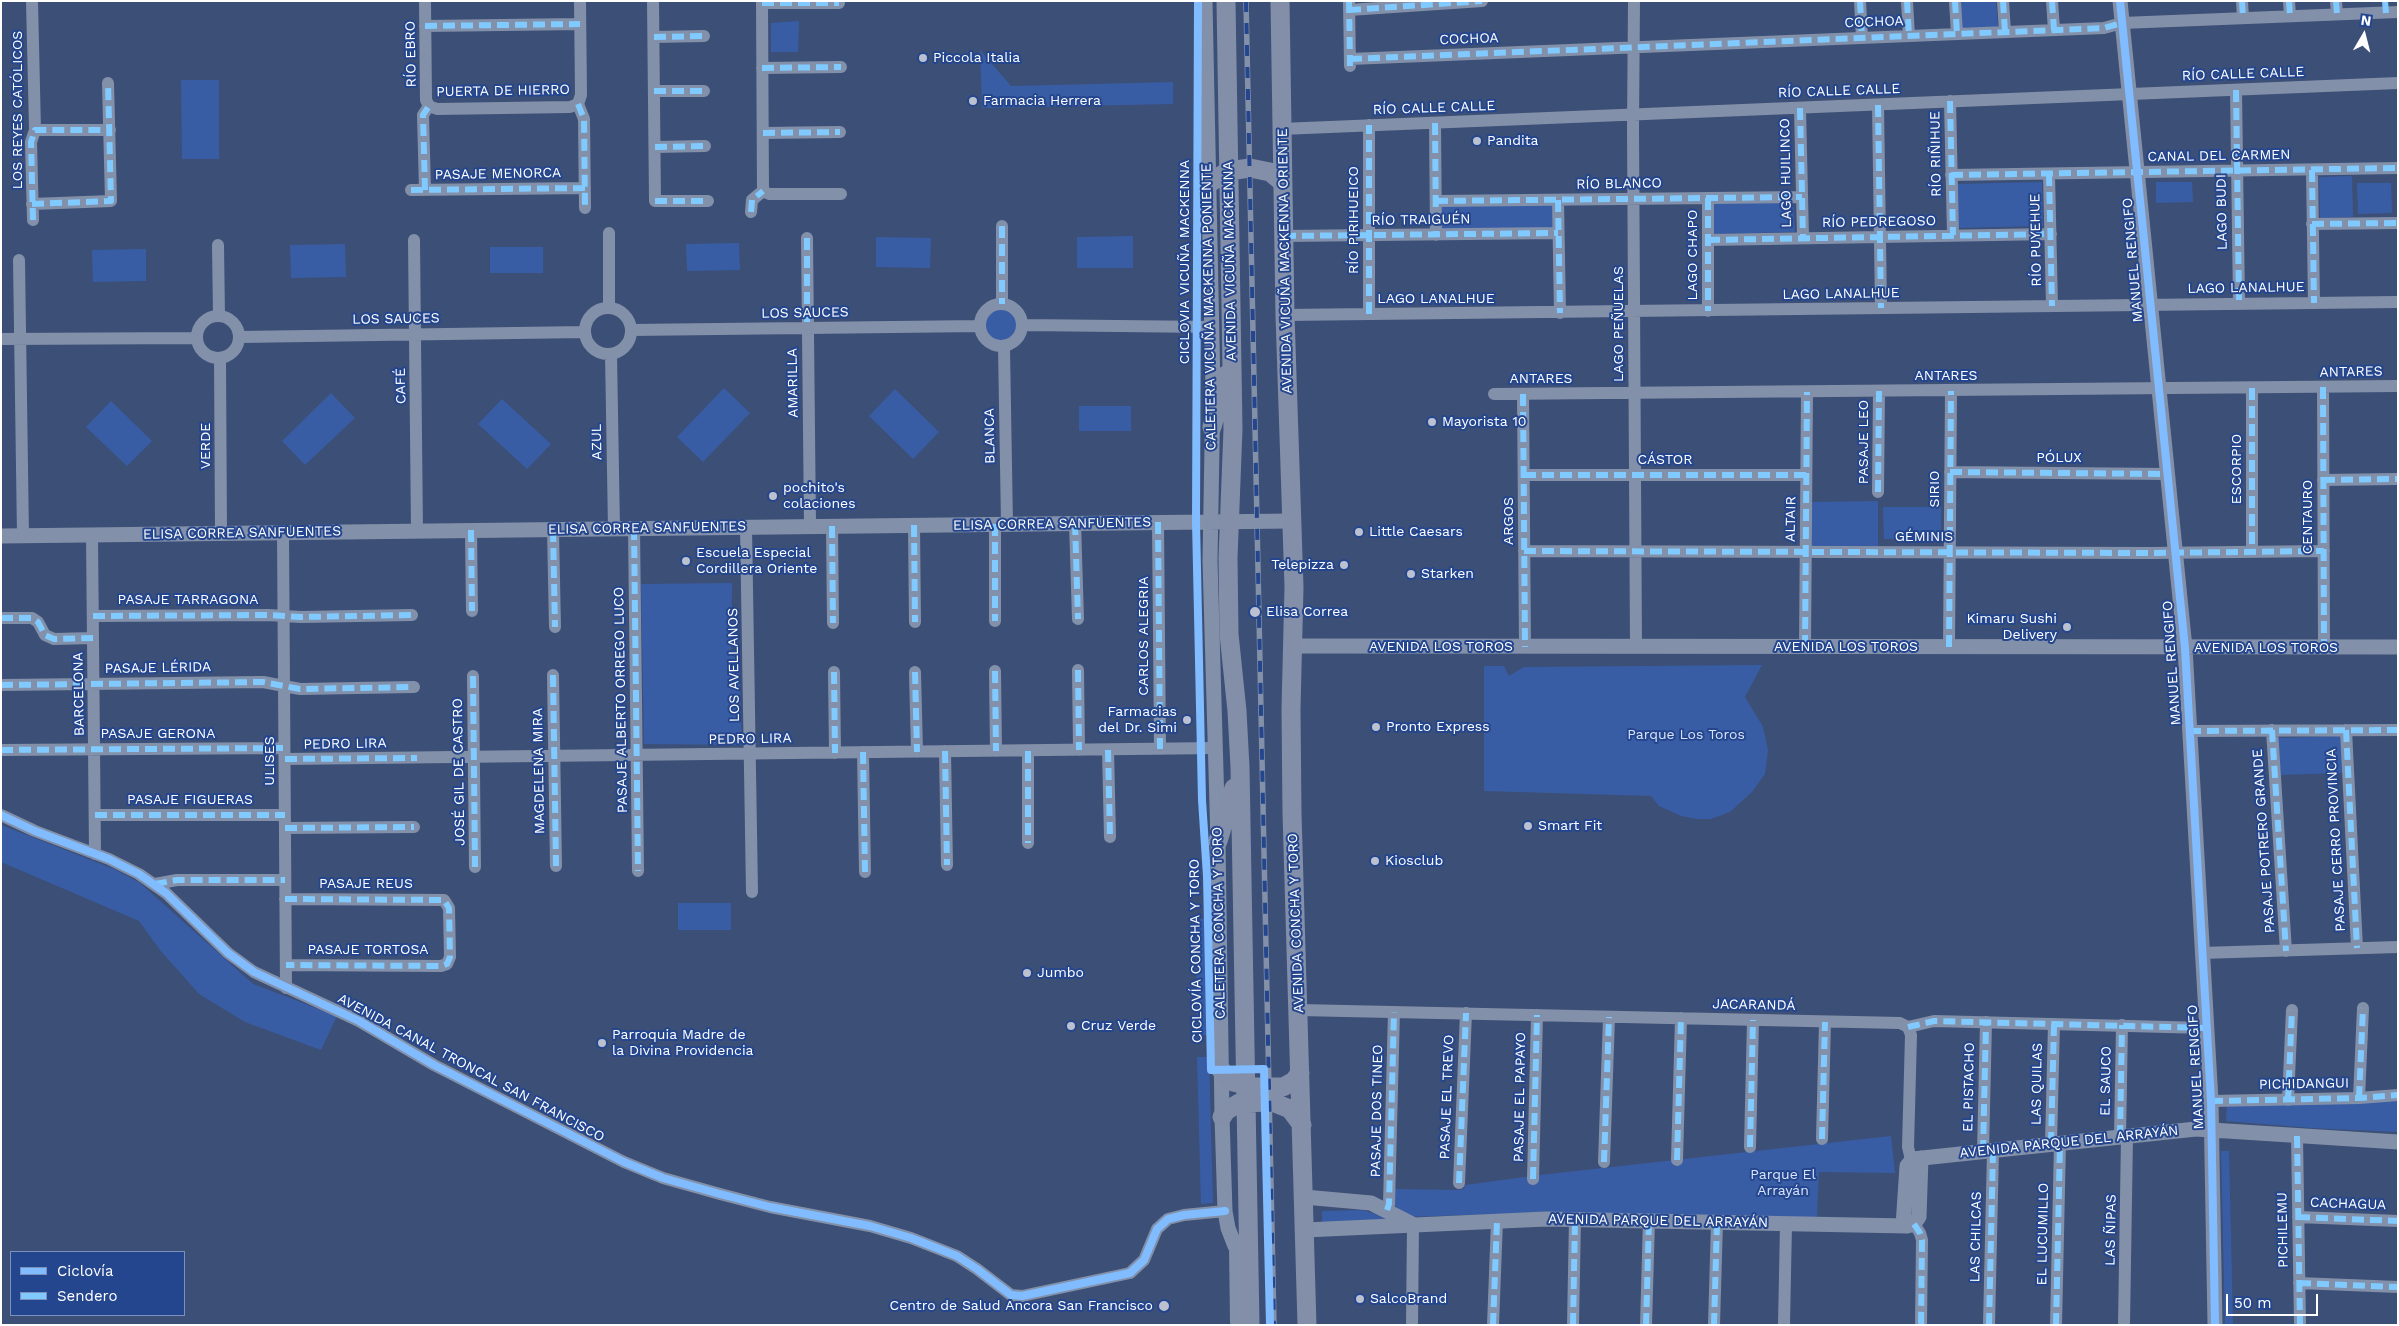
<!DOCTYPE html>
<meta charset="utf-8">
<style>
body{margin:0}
#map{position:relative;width:2399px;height:1326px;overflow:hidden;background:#3c4f76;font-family:"Work Sans",sans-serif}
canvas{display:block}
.frame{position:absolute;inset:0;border:2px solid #fff;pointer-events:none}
.legend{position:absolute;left:10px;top:1251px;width:175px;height:65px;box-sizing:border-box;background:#24468f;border:1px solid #7c90bc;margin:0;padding:6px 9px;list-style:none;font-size:15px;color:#fff}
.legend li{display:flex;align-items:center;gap:10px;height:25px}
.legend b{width:25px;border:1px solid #7c90bc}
.north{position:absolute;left:2339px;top:10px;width:50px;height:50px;-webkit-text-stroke:4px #24468f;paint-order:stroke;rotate:8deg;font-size:14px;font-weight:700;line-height:20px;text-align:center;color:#fff}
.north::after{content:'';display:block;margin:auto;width:18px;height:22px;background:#fff;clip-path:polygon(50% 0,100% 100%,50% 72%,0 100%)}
.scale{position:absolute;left:2226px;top:1294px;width:92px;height:22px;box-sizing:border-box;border:2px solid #fff;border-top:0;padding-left:6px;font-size:15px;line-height:18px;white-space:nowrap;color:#fff;-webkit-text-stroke:4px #24468f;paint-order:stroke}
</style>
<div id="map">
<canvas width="2399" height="1326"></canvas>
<div class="frame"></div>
<ul class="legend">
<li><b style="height:6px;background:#80bcff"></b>Ciclovía</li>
<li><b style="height:6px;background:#80caff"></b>Sendero</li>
</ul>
<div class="north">N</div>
<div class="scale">50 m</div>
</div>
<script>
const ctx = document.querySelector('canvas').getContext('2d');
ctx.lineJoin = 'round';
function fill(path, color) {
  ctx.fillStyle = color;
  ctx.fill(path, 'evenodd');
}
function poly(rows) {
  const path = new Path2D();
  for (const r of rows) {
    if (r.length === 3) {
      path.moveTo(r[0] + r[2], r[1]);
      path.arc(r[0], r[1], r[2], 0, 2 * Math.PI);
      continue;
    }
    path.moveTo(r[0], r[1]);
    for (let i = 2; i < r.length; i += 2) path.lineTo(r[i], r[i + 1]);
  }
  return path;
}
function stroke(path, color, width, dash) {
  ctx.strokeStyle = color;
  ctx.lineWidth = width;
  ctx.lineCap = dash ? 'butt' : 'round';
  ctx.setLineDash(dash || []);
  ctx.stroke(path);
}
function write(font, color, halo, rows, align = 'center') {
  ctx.font = font + ' "Work Sans",sans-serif';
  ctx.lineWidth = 4;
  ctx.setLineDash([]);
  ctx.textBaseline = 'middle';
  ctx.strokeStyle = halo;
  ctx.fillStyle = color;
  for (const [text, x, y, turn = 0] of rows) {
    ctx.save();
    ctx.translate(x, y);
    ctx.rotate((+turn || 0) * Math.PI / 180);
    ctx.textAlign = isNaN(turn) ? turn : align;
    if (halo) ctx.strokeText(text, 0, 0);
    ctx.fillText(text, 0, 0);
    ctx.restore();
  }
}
fill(poly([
 [1959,1,1996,1,1998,27,1960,30],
 [799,21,798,52,771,52,771,23],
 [980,50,1011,86,1173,82,1173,104,982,108],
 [181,80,219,80,219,159,182,159],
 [2352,176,2353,217,2320,218,2319,177],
 [2042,182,2043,226,1956,228,1955,184],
 [2156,182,2192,182,2193,202,2156,203],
 [2357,183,2391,183,2392,213,2358,214],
 [1793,201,1795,232,1710,234,1711,202],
 [1553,204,1555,230,1440,233,1440,206],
 [1133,236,1133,268,1077,268,1077,237],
 [876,237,931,238,930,268,876,267],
 [739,243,740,270,687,271,686,244],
 [345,244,346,277,291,278,290,245],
 [490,247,543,247,543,273,490,273],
 [146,249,146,281,93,282,92,250],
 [1001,326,18],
 [724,388,750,413,703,462,677,437],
 [895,389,939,432,913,459,869,416],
 [331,393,355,418,305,465,282,441],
 [502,399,551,444,527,469,478,424],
 [111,401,152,441,127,466,86,427],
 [1079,406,1131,406,1131,431,1079,431],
 [1878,501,1878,547,1810,547,1810,502],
 [1883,507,1941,507,1941,539,1884,539],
 [732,583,731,655,739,659,742,745,644,744,641,584],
 [1762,665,1745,697,1763,727,1768,750,1765,774,1752,792,1730,812,1711,819,1697,819,1681,816,1659,806,1651,796,1484,791,1484,666,1504,666,1509,676,1524,667],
 [2342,736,2343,773,2278,775,2277,738],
 [1,825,114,869,140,883,253,984,337,1016,321,1050,245,1022,199,994,160,950,139,921,1,862],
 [678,903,731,903,731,930,678,930],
 [1204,918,1208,1035,1198,1035,1195,922],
 [1197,1057,1209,1057,1213,1203,1201,1204],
 [2398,1098,2398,1132,2311,1128,2226,1121,2227,1104],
 [1891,1136,1895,1173,1819,1172,1817,1218,1534,1213,1402,1217,1398,1208,1392,1204,1393,1189,1459,1190,1464,1189,1465,1185,1540,1175],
 [2221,1151,2229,1151,2233,1325,2225,1325],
 [1362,1210,1373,1213,1392,1222,1322,1225,1322,1211]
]), '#395da4');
stroke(poly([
 [32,1,35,130,31,142,33,220],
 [425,1,426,100,429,106],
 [653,1,655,201,708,201],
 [762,1,763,191],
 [1349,1,1350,66],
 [1634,1,1633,127,1636,647],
 [1860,1,1862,38],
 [1907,1,1909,36],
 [1955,1,1957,34],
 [2003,1,2005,32],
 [2052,1,2054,30],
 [2242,1,2243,18],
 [2289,1,2290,16],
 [2336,1,2337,14],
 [762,3,839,3],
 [1349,10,1482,1],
 [425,26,580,24],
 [654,37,704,36],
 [1350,59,2104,28,2122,23,2398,12],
 [762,68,841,67],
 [2236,90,2239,303],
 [654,91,704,91],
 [1950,101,1953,235],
 [578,104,584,119,585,208],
 [578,104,581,95,580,1],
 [1878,105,1881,308],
 [429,106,437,109,570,107,578,104],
 [1800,108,1803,238],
 [1435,123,1436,235],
 [1281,129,2398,83],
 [35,130,110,130],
 [763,133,840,132],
 [655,147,705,146],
 [2312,170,2314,303],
 [2049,174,2052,306],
 [1951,175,2398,168],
 [411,190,585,188],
 [425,190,423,115,429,106],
 [763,191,769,194,841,194],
 [1708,198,1708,311],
 [1558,200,1560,313],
 [1436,201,1802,197],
 [32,204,111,201,108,83],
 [751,212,752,200,763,191],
 [2312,224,2398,223],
 [1002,226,1002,304],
 [609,233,609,308],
 [1284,236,1558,233],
 [807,238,810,526],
 [414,240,417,531],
 [1708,240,2051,234],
 [218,245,219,316],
 [19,260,23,536],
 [1001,325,21],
 [608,331,23],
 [1369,314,1369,125],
 [1285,315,2398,302],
 [218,337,21],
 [1023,325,1211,327],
 [631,330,980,326],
 [239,337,585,332],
 [1,339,197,338],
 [1004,347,1007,524],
 [611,354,614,529],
 [220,358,221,533],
 [2323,387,2324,647],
 [2252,388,2252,551],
 [1494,394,2398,386],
 [1523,394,1525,647],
 [1950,472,2167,474],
 [1524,475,1806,475],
 [2323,480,2398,479],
 [1878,492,1879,391],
 [1158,522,1160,749],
 [1075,523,1078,619],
 [995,524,995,621],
 [914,525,915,622],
 [832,526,833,623],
 [746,527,752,892],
 [634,528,638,871],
 [471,530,472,611],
 [553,530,555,627],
 [283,532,286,988],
 [92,535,95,854],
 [1524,551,2150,553,2324,551],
 [93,616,268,615,301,617,412,615],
 [1,618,32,618,38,622,45,635,54,639,93,638],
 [1805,647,1807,392],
 [1949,647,1951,391],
 [1078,670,1079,750],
 [995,671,996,751],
 [834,672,835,753],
 [915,672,917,752],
 [553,675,556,866],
 [473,676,475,867],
 [1,685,263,682,300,689,414,687],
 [2272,730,2286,951],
 [2346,730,2357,948],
 [2189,731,2398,730],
 [1,750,284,748],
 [1108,750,1110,837],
 [945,751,947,865],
 [1028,751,1028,843],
 [863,752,865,872],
 [285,759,1216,748],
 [1,815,35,831,109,859,139,874,166,893,228,953,254,972,359,1021,434,1065,624,1162,663,1178,720,1194,770,1207,870,1226,911,1238,957,1256,977,1269,1011,1295,1022,1296,1130,1273,1144,1260,1157,1229,1168,1219,1184,1215,1225,1211],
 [95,815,285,815],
 [285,828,414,827],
 [155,884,177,880,285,880],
 [285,899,444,900,449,908,450,957,447,964,441,966,286,965],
 [2201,953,2398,947],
 [1299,1010,1900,1023,1908,1027,1934,1021,2206,1028],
 [1908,1027,1911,1035,1908,1147,1911,1160],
 [2359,1098,2363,1008],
 [2288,1100,2292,1010],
 [2211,1101,2359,1098,2398,1095],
 [2297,1136,2300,1325],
 [2120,1137,2122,1025],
 [1822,1139,1825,1022],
 [2051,1144,2054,1024],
 [1750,1147,1753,1020],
 [1983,1152,1986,1022],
 [1677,1160,1681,1018],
 [1604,1162,1609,1017],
 [1533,1179,1537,1015],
 [1459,1183,1466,1013],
 [1387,1210,1389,1204,1394,1012],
 [2298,1217,2398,1221],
 [1914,1224,1920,1233,1922,1240,1921,1325],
 [1235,1246,1236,1322],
 [2299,1283,2398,1287],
 [1412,1325,1413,1225],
 [1493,1325,1497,1221],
 [1573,1325,1575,1219],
 [1646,1325,1649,1220],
 [1714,1325,1717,1222],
 [1784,1325,1786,1224],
 [1989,1325,1993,1151],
 [2056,1325,2060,1143],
 [2124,1325,2127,1136]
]), '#8390a9', 12);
stroke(poly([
 [1205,1,1213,390,1210,561,1218,841,1222,1117,1225,1211,1228,1228,1235,1246],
 [2120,1,2185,648,2211,1101,2215,1325],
 [1,536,1292,521],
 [1294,646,2398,647],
 [1304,1197,1371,1203,1412,1224],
 [1903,1226,1907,1166,1913,1159,2196,1129,2398,1142],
 [1305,1230,1546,1219,1907,1226,1914,1224,1919,1217,1921,1158]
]), '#8390a9', 15);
stroke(poly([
 [1226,1,1233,429,1228,558,1229,634,1237,711,1240,767,1250,1325],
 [1280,1,1285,315,1294,587,1291,709,1292,813,1307,1325],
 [1208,184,1228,171,1250,168,1270,172,1282,182],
 [1212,427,1226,375],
 [1218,841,1234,788],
 [1221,1070,1233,1082,1255,1087,1283,1087,1294,1081,1300,1073],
 [1222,1117,1226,1111,1239,1103,1272,1102,1290,1109,1302,1125]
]), '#838fa9', 19);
const rail = poly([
 [1246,1,1274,1325]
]);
stroke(rail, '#8390a9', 5.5);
stroke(rail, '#24468f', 4, [11]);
stroke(poly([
 [1349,1,1350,66],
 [1860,1,1862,38],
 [1907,1,1909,36],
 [1955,1,1957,34],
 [2003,1,2005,32],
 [2052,1,2054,30],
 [2242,1,2243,18],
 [2289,1,2290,16],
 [2336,1,2337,14],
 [2385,1,2386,13],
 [762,3,839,3],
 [1349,10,1482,1],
 [425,26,580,24],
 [654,37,704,36],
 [1350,59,2104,28,2122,23],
 [762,68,841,67],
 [2236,90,2239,303],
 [654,91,704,91],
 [1950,101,1953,235],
 [578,104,584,119,585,208],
 [1878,105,1881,308],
 [1800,108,1803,238],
 [1435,123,1436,235],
 [763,133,840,132],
 [655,147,705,146],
 [2312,170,2314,303],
 [2049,174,2052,306],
 [1951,175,2398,168],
 [411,190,585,188],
 [425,190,423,115,429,106],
 [1708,198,1708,311],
 [1558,200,1560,313],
 [655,201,708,201],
 [1436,201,1802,197],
 [32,204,111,201,108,83],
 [751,212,752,200,763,191],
 [33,220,31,142,35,130,110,130],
 [2312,224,2398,223],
 [1002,226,1002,304],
 [1284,236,1558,233],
 [807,238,807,328],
 [1708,240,2051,234],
 [1369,314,1369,125],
 [2323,387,2324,647],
 [2252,388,2252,551],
 [1523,394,1525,647],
 [1950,472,2167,474],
 [1524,475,1806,475],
 [2323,480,2398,479],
 [1878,492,1879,391],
 [1158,522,1160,749],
 [1075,523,1078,619],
 [995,524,995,621],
 [914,525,915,622],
 [832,526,833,623],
 [634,528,638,871],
 [471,530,472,611],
 [553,530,555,627],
 [1524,551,2150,553,2324,551],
 [93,616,268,615,301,617,412,615],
 [1,618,32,618,38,622,45,635,54,639,93,638],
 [1805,647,1807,392],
 [1949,647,1951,391],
 [1078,670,1079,750],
 [995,671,996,751],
 [834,672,835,753],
 [915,672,917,752],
 [553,675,556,866],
 [473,676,475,867],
 [1,685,263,682,300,689,414,687],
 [2272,730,2286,951],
 [2346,730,2357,948],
 [2189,731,2398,730],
 [1,750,284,748],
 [1108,750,1110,837],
 [945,751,947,865],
 [1028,751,1028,843],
 [863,752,865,872],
 [285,759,417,758],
 [95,815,285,815],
 [285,828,414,827],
 [155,884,177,880,285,880],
 [285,899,444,900,449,908,450,957,447,964,441,966,286,965],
 [1908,1027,1934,1021,2206,1028],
 [2359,1098,2363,1008],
 [2288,1100,2292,1010],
 [2211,1101,2359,1098,2398,1095],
 [2297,1136,2300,1325],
 [2120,1137,2122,1025],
 [1822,1139,1825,1022],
 [2051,1144,2054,1024],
 [1750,1147,1753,1020],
 [1983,1152,1986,1022],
 [1677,1160,1681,1018],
 [1604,1162,1609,1017],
 [1533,1179,1537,1015],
 [1459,1183,1466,1013],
 [1387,1210,1389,1204,1394,1012],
 [2298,1217,2398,1221],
 [1914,1224,1920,1233,1922,1240,1921,1325],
 [2299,1283,2398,1287],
 [1493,1325,1497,1221],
 [1573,1325,1575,1219],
 [1646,1325,1649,1220],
 [1714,1325,1717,1222],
 [1989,1325,1993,1151],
 [2056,1325,2060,1143]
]), '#80caff', 6, [12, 6]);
stroke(poly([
 [1198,1,1196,522,1202,800,1207,876,1211,1070,1264,1069,1270,1325],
 [2120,1,2185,648,2211,1101,2215,1325],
 [1,815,35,831,109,859,139,874,166,893,228,953,254,972,359,1021,434,1065,624,1162,663,1178,720,1194,770,1207,870,1226,911,1238,957,1256,977,1269,1011,1295,1022,1296,1130,1273,1144,1260,1157,1229,1168,1219,1184,1215,1225,1211]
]), '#80bcff', 8);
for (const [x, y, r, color] of [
 [923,58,5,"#bbc1cf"],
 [973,101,5,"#bbc1cf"],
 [1477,141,5,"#bbc1cf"],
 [1432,422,5,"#bbc1cf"],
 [773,496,5,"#bbc1cf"],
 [1359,532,5,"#bbc1cf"],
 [686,561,5,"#bbc1cf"],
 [1344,565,5,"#bbc1cf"],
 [1411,574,5,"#bbc1cf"],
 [1255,612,6,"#bbc1cf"],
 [2067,627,5,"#bbc1cf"],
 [1187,720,5,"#bbc1cf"],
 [1376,727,5,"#bbc1cf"],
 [1528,826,5,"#bbc1cf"],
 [1375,861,5,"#bbc1cf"],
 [1027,973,5,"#bbc1cf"],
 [1071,1026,5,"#bbc1cf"],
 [602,1043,5,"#bbc1cf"],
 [1360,1299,5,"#bbc1cf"],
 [1164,1306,6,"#bbc1cf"]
]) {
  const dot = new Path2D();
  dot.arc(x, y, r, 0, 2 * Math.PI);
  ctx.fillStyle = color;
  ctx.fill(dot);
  stroke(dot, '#24468f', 2);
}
write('14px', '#fff', '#24468f', [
 ["COCHOA",1874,22,-2],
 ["COCHOA",1469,39,-2],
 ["RÍO EBRO",411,54,-91],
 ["RÍO CALLE CALLE",2243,74,-2],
 ["PUERTA DE HIERRO",503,91,-1],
 ["RÍO CALLE CALLE",1839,91,-2],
 ["RÍO CALLE CALLE",1434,108,-2],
 ["LOS REYES CATÓLICOS",18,110,-90],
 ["RÍO RIÑIHUE",1936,154,-91],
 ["CANAL DEL CARMEN",2219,156,-1],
 ["LAGO HUILINCO",1786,173,-91],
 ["PASAJE MENORCA",498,174,-1],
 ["RÍO BLANCO",1619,184,-1],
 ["LAGO BUDI",2222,212,-91],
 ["RÍO PIRIHUEICO",1354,220,-90],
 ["RÍO TRAIGUÉN",1421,220,-1],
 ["RÍO PEDREGOSO",1879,222,-1],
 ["RÍO PUYEHUE",2036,240,-91],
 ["LAGO CHAPO",1693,255,-90],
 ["MANUEL RENGIFO",2133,260,-95],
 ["AVENIDA VICUÑA MACKENNA",1230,261,-91],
 ["AVENIDA VICUÑA MACKENNA ORIENTE",1285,261,-91],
 ["CICLOVIA VICUÑA MACKENNA",1185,262,-90],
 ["LAGO LANALHUE",2246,288,-1],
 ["LAGO LANALHUE",1841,294,-1],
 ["LAGO LANALHUE",1436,299],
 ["CALETERA VICUÑA MACKENNA PONIENTE",1209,307,-91],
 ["LOS SAUCES",805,313,-1],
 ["LOS SAUCES",396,319,-1],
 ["LAGO PEÑUELAS",1619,324,-90],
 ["ANTARES",2351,372,-1],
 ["ANTARES",1946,376],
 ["ANTARES",1541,379],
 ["AMARILLA",793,383,-91],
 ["CAFÉ",401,386,-91],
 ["BLANCA",990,436,-91],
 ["AZUL",597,442,-91],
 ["PASAJE LEO",1864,442,-90],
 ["VERDE",206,446,-90],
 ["PÓLUX",2059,458],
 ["CÁSTOR",1665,460],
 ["ESCORPIO",2237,469,-90],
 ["SIRIO",1935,489,-90],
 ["CENTAURO",2308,517,-90],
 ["ALTAIR",1791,519,-89],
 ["ARGOS",1509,521,-90],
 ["ELISA CORREA SANFUENTES",1052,524,-1],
 ["ELISA CORREA SANFUENTES",647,528,-1],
 ["ELISA CORREA SANFUENTES",242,533,-1],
 ["GÉMINIS",1924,537],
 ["PASAJE TARRAGONA",188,600],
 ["CARLOS ALEGRIA",1144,636,-90],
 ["AVENIDA LOS TOROS",1441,647],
 ["AVENIDA LOS TOROS",1846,647],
 ["AVENIDA LOS TOROS",2266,648],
 ["MANUEL RENGIFO",2172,663,-94],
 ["LOS AVELLANOS",734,665,-91],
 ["PASAJE LÉRIDA",158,668,-1],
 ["BARCELONA",79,694,-91],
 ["PASAJE ALBERTO ORREGO LUCO",621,700,-91],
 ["PASAJE GERONA",158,734],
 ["PEDRO LIRA",750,739,-1],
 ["PEDRO LIRA",345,744,-1],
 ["ULISES",270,761,-90],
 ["MAGDELENA MIRA",539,771,-91],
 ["JOSÉ GIL DE CASTRO",459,772,-91],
 ["PASAJE FIGUERAS",190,800],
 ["PASAJE CERRO PROVINCIA",2336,840,-93],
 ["PASAJE POTRERO GRANDE",2264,841,-94],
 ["PASAJE REUS",366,884],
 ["CALETERA CONCHA Y TORO",1219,923,-91],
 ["AVENIDA CONCHA Y TORO",1296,923,-92],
 ["PASAJE TORTOSA",368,950],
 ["CICLOVÍA CONCHA Y TORO",1196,951,-91],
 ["JACARANDÁ",1754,1005,1],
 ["MANUEL RENGIFO",2196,1067,-93],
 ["AVENIDA CANAL TRONCAL SAN FRANCISCO",471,1068,28],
 ["EL SAUCO",2106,1081,-89],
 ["LAS QUILAS",2037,1084,-89],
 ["PICHIDANGUI",2304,1084,-1],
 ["EL PISTACHO",1969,1087,-89],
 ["PASAJE EL TREVO",1447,1097,-88],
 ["PASAJE EL PAPAYO",1520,1097,-89],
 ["PASAJE DOS TINEO",1377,1111,-89],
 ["AVENIDA PARQUE DEL ARRAYÁN",2069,1142,-6],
 ["CACHAGUA",2348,1204,2],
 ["AVENIDA PARQUE DEL ARRAYÁN",1658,1221,1],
 ["LAS ÑIPAS",2111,1230,-89],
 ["PICHILEMU",2283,1230,-91],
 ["EL LUCUMILLO",2043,1234,-89],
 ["LAS CHILCAS",1976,1237,-89]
]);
write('14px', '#fff', '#24468f', [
 ["Piccola Italia",933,58],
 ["Farmacia Herrera",983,101],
 ["Pandita",1487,141],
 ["Mayorista 10",1442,422],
 ["pochito's",783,488],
 ["colaciones",783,504],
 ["Little Caesars",1369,532],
 ["Escuela Especial",696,553],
 ["Cordillera Oriente",696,569],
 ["Telepizza",1334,565,"right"],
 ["Starken",1421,574],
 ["Elisa Correa",1266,612],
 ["Kimaru Sushi",2057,619,"right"],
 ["Delivery",2057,635,"right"],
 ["Farmacias",1177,712,"right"],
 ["del Dr. Simi",1177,728,"right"],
 ["Pronto Express",1386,727],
 ["Smart Fit",1538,826],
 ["Kiosclub",1385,861],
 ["Jumbo",1037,973],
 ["Cruz Verde",1081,1026],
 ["Parroquia Madre de",612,1035],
 ["la Divina Providencia",612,1051],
 ["SalcoBrand",1370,1299],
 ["Centro de Salud Ancora San Francisco",1153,1306,"right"]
], 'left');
write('14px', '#d9e4f9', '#24468f', [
 ["Parque Los Toros",1686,735],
 ["Parque El",1783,1175],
 ["Arrayán",1783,1191]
]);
</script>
